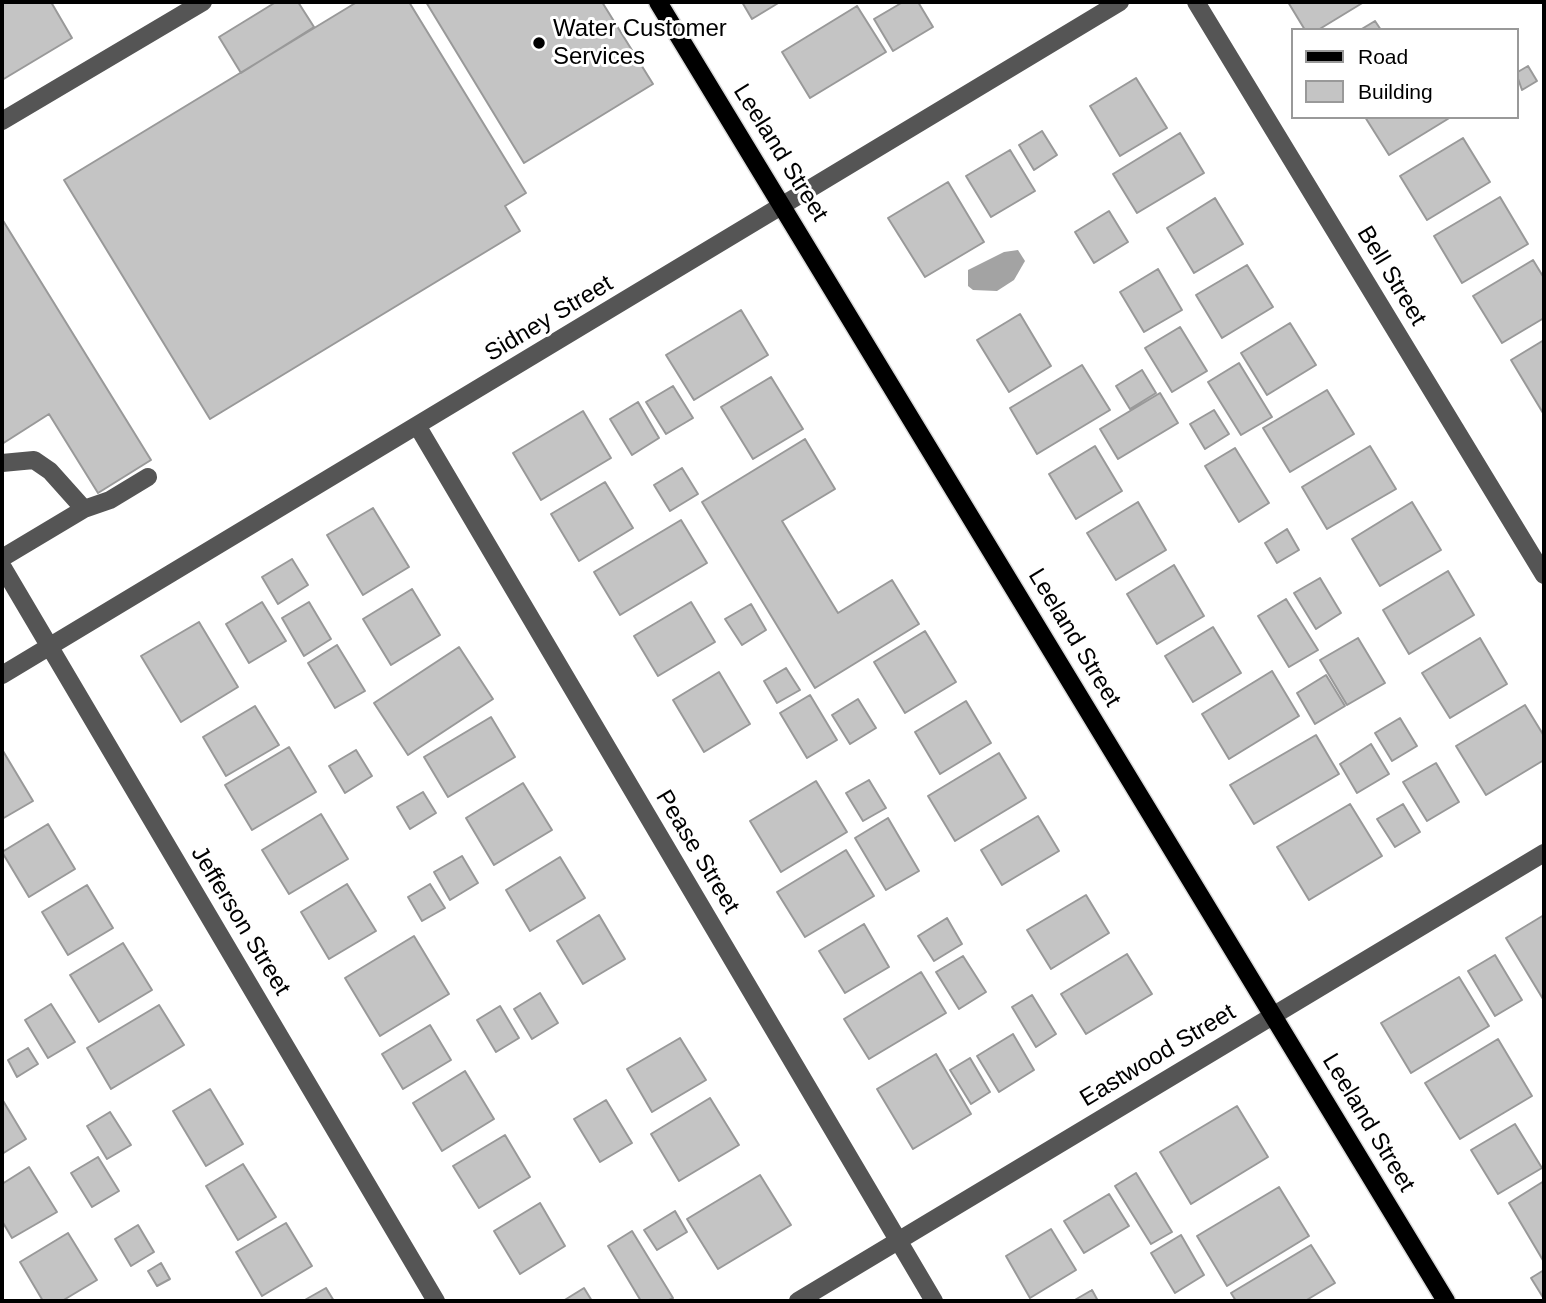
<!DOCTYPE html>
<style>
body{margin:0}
#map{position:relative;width:1546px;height:1303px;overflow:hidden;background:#fff;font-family:Arial,sans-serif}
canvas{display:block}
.frame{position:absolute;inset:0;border:4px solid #000;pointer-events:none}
.legend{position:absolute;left:1291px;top:28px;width:228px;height:91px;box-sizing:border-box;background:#fff;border:2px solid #999;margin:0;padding:9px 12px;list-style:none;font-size:21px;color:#000}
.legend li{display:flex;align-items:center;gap:14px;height:35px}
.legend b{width:35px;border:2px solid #999}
</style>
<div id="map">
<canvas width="1546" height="1303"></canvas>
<div class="frame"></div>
<ul class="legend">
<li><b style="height:9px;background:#000"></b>Road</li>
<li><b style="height:19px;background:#c4c4c4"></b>Building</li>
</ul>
</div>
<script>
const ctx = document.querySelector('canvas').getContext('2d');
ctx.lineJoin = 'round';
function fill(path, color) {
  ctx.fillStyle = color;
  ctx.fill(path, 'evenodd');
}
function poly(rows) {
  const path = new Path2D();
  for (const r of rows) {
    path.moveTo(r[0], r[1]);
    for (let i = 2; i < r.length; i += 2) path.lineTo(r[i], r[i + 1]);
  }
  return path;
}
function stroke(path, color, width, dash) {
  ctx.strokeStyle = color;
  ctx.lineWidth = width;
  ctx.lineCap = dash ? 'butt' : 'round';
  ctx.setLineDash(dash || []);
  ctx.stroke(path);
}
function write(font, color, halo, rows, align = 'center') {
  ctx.font = font + ' Arial,sans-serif';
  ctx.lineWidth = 6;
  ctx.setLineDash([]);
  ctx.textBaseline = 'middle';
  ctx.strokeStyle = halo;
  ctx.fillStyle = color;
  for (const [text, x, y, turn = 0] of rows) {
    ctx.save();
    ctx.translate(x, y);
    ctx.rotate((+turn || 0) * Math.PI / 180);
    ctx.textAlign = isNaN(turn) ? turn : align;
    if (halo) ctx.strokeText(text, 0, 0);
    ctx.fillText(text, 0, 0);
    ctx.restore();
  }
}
fill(poly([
 [1018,250,1025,261,1014,280,997,291,973,290,968,286,968,270,1004,252]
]), '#a3a3a3');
const building = poly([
 [2,2,51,2,72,38,2,80,2,2],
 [276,2,298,2,314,27,241,73,219,37,276,2],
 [357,2,409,2,526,193,505,206,520,231,210,419,64,180,357,2],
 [426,2,602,2,653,84,524,163,426,2],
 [742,2,780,2,752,19,742,2],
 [903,2,918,2,933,27,893,51,874,19,903,2],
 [1288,2,1364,2,1318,30,1305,30,1288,2],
 [857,6,886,52,810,98,782,52,857,6],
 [1375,21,1381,30,1360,30,1375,21],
 [1528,66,1537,81,1522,90,1516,73,1528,66],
 [1136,78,1167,128,1120,156,1090,106,1136,78],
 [1365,117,1451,117,1389,155,1365,117],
 [1042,131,1057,155,1034,170,1019,145,1042,131],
 [1180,133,1204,173,1137,213,1113,174,1180,133],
 [1463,138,1490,182,1427,220,1400,176,1463,138],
 [1010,150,1035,191,991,217,966,176,1010,150],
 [948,182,984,242,925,277,888,218,948,182],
 [1500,197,1528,244,1462,283,1434,236,1500,197],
 [1215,198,1243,244,1194,273,1167,228,1215,198],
 [1109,211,1128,242,1094,263,1075,232,1109,211],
 [2,219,151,460,98,493,49,414,2,444,2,219],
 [1533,260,1544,278,1544,318,1502,343,1473,296,1533,260],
 [1247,265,1273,307,1222,338,1196,295,1247,265],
 [1158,269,1182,310,1144,332,1120,292,1158,269],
 [741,310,768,355,694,400,666,355,741,310],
 [1020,314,1051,366,1009,392,977,340,1020,314],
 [1290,323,1316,365,1267,395,1241,353,1290,323],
 [1180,327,1207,371,1172,392,1145,348,1180,327],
 [1544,340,1544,412,1543,413,1511,360,1544,340],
 [1239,363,1272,417,1241,435,1208,382,1239,363],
 [1082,365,1110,410,1037,454,1010,408,1082,365],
 [1142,370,1156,393,1130,409,1116,386,1142,370],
 [771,377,803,429,753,459,721,407,771,377],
 [673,386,693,418,666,434,646,402,673,386],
 [1327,390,1354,434,1290,472,1263,428,1327,390],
 [1160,393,1178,423,1118,459,1100,429,1160,393],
 [638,402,659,438,632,455,610,419,638,402],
 [1214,410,1229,434,1205,449,1190,424,1214,410],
 [583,411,611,458,541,500,513,453,583,411],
 [805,439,835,489,782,521,838,613,892,580,919,624,815,688,702,502,805,439],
 [1095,446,1122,491,1076,519,1049,474,1095,446],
 [1370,446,1396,489,1327,529,1302,487,1370,446],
 [1235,448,1269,503,1239,522,1205,466,1235,448],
 [682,468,698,494,670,511,654,485,682,468],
 [605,482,633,528,579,561,551,514,605,482],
 [1138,502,1166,550,1116,580,1087,533,1138,502],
 [1412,502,1441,550,1380,586,1352,539,1412,502],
 [373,508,409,567,363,595,327,535,373,508],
 [681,520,707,563,620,615,594,572,681,520],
 [1287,529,1299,550,1277,563,1265,543,1287,529],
 [292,559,308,585,278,604,262,577,292,559],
 [1174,565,1204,616,1157,644,1127,594,1174,565],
 [1448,571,1474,615,1409,654,1383,610,1448,571],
 [1320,578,1341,613,1316,629,1294,593,1320,578],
 [412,589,440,635,391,665,363,619,412,589],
 [1286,599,1318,650,1289,667,1258,616,1286,599],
 [262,602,286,641,249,663,226,624,262,602],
 [309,602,331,639,304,656,282,618,309,602],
 [691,602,715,642,658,676,634,636,691,602],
 [751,604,766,630,742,645,725,619,751,604],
 [199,622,238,687,181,722,141,656,199,622],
 [1213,627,1241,673,1193,702,1165,656,1213,627],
 [925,631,956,682,905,713,874,662,925,631],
 [1358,638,1385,683,1347,705,1320,660,1358,638],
 [1480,638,1507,684,1450,718,1422,673,1480,638],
 [337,645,365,691,335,708,308,663,337,645],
 [459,647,493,699,408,755,374,703,459,647],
 [786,668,800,690,777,703,764,681,786,668],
 [1272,671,1299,716,1229,759,1202,714,1272,671],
 [719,672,750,724,704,752,673,700,719,672],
 [1326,675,1345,706,1315,724,1297,693,1326,675],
 [810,695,837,740,807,758,780,713,810,695],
 [858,699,876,728,850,744,832,715,858,699],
 [966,701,991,743,940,774,915,732,966,701],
 [1525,705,1544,736,1544,760,1486,795,1456,746,1525,705],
 [255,706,279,745,226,776,203,737,255,706],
 [491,717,515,757,448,797,424,757,491,717],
 [1400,718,1417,746,1392,761,1375,733,1400,718],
 [1316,735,1339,774,1254,824,1230,785,1316,735],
 [1371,744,1389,774,1357,793,1340,764,1371,744],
 [289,747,316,792,252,830,225,785,289,747],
 [356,750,372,776,345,793,329,766,356,750],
 [3,751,33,801,2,819,2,752,3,751],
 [999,753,1026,798,955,841,928,796,999,753],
 [1436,763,1459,802,1427,821,1403,782,1436,763],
 [869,780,886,808,863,821,846,793,869,780],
 [816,781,847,832,781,872,750,821,816,781],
 [523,783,552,830,494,865,466,818,523,783],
 [423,792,436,813,410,829,397,807,423,792],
 [1350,804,1382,856,1309,900,1277,847,1350,804],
 [1403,804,1420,832,1395,847,1377,819,1403,804],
 [321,814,348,859,289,894,262,850,321,814],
 [1038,816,1059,851,1002,885,981,850,1038,816],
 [888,818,919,871,886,890,855,838,888,818],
 [48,824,75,869,29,897,2,852,48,824],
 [846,850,874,896,805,937,777,892,846,850],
 [462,856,478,883,450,900,434,872,462,856],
 [560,857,585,898,530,931,506,890,560,857],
 [347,884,376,931,329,959,301,912,347,884],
 [430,884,445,908,422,921,408,897,430,884],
 [87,885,113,928,68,955,42,912,87,885],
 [1086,895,1109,933,1051,969,1027,930,1086,895],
 [599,915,625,959,583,984,557,941,599,915],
 [1544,915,1544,999,1543,999,1506,938,1544,915],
 [947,918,962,944,934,961,918,936,947,918],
 [864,924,889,967,845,993,819,951,864,924],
 [414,936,449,994,380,1036,345,978,414,936],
 [123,943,152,990,99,1022,70,975,123,943],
 [1127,954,1152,994,1086,1034,1061,994,1127,954],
 [1495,955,1522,1000,1495,1016,1468,971,1495,955],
 [963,956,986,992,959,1009,936,972,963,956],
 [921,972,946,1013,869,1059,844,1019,921,972],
 [1459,977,1489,1026,1411,1073,1381,1023,1459,977],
 [540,993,558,1023,532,1039,514,1009,540,993],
 [1032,995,1056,1034,1036,1047,1012,1007,1032,995],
 [51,1004,75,1042,48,1058,25,1020,51,1004],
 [159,1005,184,1045,111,1089,87,1048,159,1005],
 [500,1006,519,1038,496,1052,477,1020,500,1006],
 [430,1025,451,1060,403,1089,382,1054,430,1025],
 [1013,1034,1034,1070,999,1092,977,1056,1013,1034],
 [680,1038,706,1080,652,1112,627,1069,680,1038],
 [1498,1039,1532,1096,1460,1139,1425,1083,1498,1039],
 [28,1048,38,1064,17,1077,8,1060,28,1048],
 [936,1054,971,1114,913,1149,877,1089,936,1054],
 [970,1058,990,1092,971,1104,950,1070,970,1058],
 [465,1071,494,1119,442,1151,413,1103,465,1071],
 [210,1089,243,1144,206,1166,173,1111,210,1089],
 [710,1098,739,1145,679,1181,651,1134,710,1098],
 [2,1099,26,1139,2,1154,2,1099],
 [606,1100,632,1143,600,1162,574,1119,606,1100],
 [1237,1106,1268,1157,1191,1204,1160,1152,1237,1106],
 [110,1112,131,1145,107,1159,87,1126,110,1112],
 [1515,1124,1542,1168,1498,1194,1471,1150,1515,1124],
 [505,1135,530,1177,479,1208,453,1166,505,1135],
 [98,1157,119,1191,92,1207,71,1173,98,1157],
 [243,1164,276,1217,238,1240,206,1186,243,1164],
 [29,1167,57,1212,12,1238,2,1221,2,1184,29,1167],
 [1136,1173,1172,1232,1151,1244,1115,1186,1136,1173],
 [760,1175,791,1225,718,1269,687,1219,760,1175],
 [1544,1181,1544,1262,1509,1203,1544,1181],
 [1279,1187,1309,1236,1227,1286,1197,1236,1279,1187],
 [1109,1194,1129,1226,1084,1253,1064,1221,1109,1194],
 [540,1203,565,1246,520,1274,494,1231,540,1203],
 [675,1211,687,1232,657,1250,644,1230,675,1211],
 [286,1223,312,1266,262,1296,236,1252,286,1223],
 [138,1225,154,1252,131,1266,115,1239,138,1225],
 [1051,1229,1076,1270,1030,1298,1006,1256,1051,1229],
 [632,1231,673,1298,667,1301,641,1301,608,1246,632,1231],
 [68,1233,97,1280,62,1301,43,1301,20,1262,68,1233],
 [1181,1235,1204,1275,1175,1293,1151,1253,1181,1235],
 [1311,1245,1335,1283,1305,1301,1236,1301,1231,1293,1311,1245],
 [161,1263,170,1279,157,1286,148,1271,161,1263],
 [1544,1270,1544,1299,1531,1278,1544,1270],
 [326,1288,334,1301,303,1301,326,1288],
 [584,1288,592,1301,563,1301,584,1288],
 [1092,1290,1098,1301,1073,1301,1092,1290]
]);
fill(building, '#c4c4c4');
stroke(building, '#999', 2);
const major = poly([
 [658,2,1446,1301]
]);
stroke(major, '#dbdbdb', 21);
stroke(poly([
 [1196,2,1544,575],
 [2,121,203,2],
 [418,427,934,1301],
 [2,463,34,460,50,471,84,509,110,500,148,477],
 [2,558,84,509],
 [2,566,436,1301],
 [2,675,1120,2],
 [798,1301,1544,853]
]), '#555', 18);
stroke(major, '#000', 18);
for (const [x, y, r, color] of [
 [539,43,7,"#000"]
]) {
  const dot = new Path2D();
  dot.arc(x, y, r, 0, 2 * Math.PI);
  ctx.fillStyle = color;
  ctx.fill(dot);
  stroke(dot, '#fff', 2.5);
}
write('24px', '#000', '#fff', [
 ["Water Customer",553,29],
 ["Services",553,57]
], 'left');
write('24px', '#000', '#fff', [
 ["Leeland Street",780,153,58],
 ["Bell Street",1391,276,59],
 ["Sidney Street",549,319,-31],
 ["Leeland Street",1074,638,59],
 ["Pease Street",697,852,59],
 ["Jefferson Street",240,921,59],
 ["Eastwood Street",1158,1056,-31],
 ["Leeland Street",1368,1123,59]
]);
</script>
